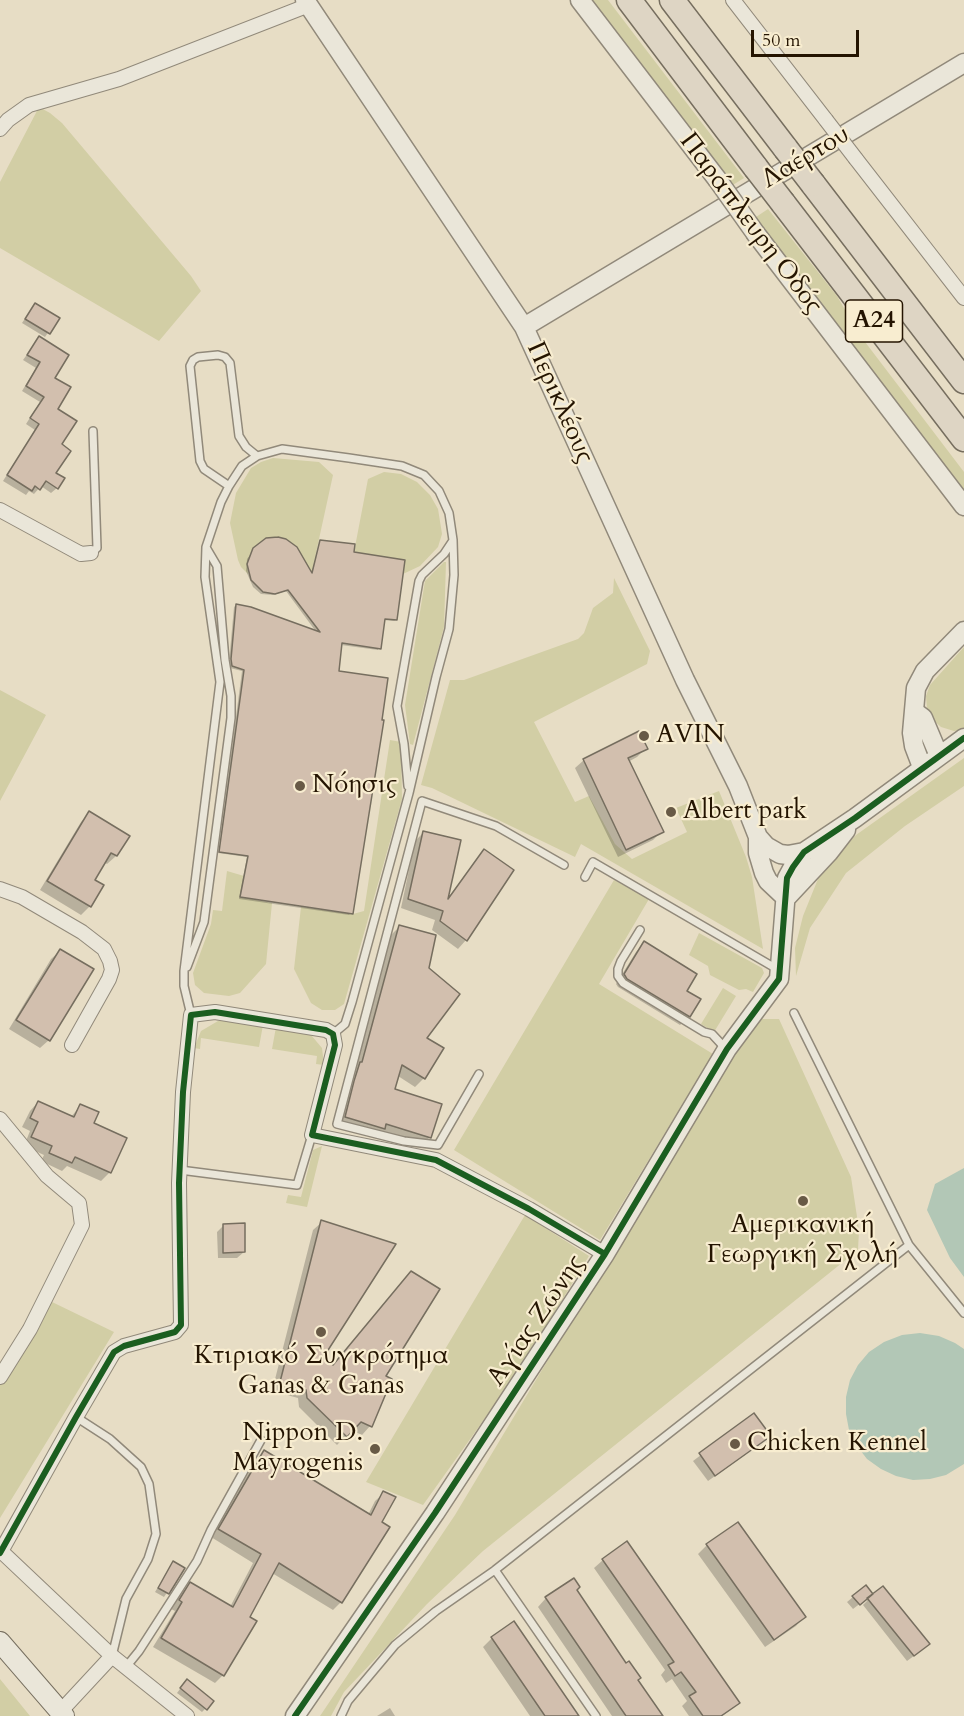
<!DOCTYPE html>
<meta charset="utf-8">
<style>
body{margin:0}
#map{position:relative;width:964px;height:1716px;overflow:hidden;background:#e7ddc5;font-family:Cardo,serif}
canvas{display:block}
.scale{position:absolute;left:751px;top:30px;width:108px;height:27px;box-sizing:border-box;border:3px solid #241401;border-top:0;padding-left:8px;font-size:18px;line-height:21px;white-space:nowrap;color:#241401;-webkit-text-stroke:4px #f8edd0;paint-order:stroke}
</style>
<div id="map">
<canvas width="964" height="1716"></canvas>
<div class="scale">50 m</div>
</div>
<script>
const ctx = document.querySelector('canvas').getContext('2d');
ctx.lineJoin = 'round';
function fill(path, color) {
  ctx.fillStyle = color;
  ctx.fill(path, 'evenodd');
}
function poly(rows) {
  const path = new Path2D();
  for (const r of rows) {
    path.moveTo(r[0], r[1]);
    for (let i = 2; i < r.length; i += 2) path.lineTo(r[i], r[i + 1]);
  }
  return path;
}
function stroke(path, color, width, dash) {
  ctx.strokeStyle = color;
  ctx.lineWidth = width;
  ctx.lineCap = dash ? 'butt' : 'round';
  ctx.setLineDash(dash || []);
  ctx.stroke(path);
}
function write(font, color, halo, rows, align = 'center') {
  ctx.font = font + ' Cardo,serif';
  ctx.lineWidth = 4.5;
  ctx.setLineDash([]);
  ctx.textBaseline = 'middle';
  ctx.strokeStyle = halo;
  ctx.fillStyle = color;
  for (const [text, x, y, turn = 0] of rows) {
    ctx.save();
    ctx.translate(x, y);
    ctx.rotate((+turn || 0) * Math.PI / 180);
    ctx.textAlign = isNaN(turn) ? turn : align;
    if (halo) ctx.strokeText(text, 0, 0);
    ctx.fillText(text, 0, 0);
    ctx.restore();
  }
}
fill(poly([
 [585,0,608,0,744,178,728,188],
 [39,107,50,113,62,123,191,276,201,291,159,341,0,248,0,182],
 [768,209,837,296,859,334,964,472,964,499,753,219],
 [273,458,319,462,333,475,312,571,309,573,297,547,286,539,278,537,266,538,253,548,247,563,248,574,241,567,238,560,230,523,236,493,251,468,261,462],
 [384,472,401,474,417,482,430,495,438,509,442,534,438,547,420,566,403,574,404,560,354,552,368,479],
 [444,562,446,562,444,627,413,745,410,744,405,705,424,587,425,581],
 [614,578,650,651,647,664,534,722,575,802,589,796,615,844,632,859,687,832,676,808,719,791,746,857,752,877,763,949,581,844,575,857,432,788,421,785,450,680,464,680,578,639,584,633,593,608,613,593],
 [964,647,964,730,954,731,941,727,932,719,927,708,926,696,930,685],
 [0,690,46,715,0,801],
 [390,740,401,742,402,799,344,1004,335,1010,322,1010,311,1003,294,969,301,907,353,914,364,911],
 [964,758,964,786,905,826,846,873,810,928,796,976,795,948,803,916,820,874,856,835],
 [227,871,244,876,241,897,272,903,266,964,240,993,229,996,204,993,195,985,193,973,211,924,213,910,222,911],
 [614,880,649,899,599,984,713,1054,600,1240,454,1150],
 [699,933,762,968,764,973,753,992,746,989,739,990,710,975,708,966,689,955],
 [723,988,736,996,714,1032,701,1024],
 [759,1019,779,1019,851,1177,859,1230,858,1250,483,1551,427,1604,344,1692,331,1716,320,1716,455,1515,690,1123],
 [229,1020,263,1025,259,1047,201,1038,200,1049,194,1048,201,1031,218,1021],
 [276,1027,304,1031,311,1035,322,1048,324,1065,316,1064,317,1056,272,1049],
 [322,1146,307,1207,286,1203,288,1195,301,1197,313,1150],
 [525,1215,589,1256,518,1372,423,1505,366,1482],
 [50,1301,114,1332,0,1518,0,1385],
 [0,1679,30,1716,0,1716]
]), '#d2cea5');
fill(poly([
 [964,1168,964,1277,950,1258,927,1210,935,1184],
 [920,1333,939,1336,955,1343,964,1349,964,1464,946,1475,930,1479,913,1480,896,1476,881,1469,867,1459,857,1446,849,1430,846,1414,846,1397,850,1380,858,1365,869,1352,884,1342,902,1335]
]), '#b2c7b6');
fill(poly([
 [32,308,58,318,45,337,22,323],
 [39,338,53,378,60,445,54,473,57,488,51,493,41,486,34,494,29,491,26,495,3,481,35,430,26,424,40,402,22,391,36,368,23,360],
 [320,542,352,554,396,620,394,621,383,620,378,650,341,645,337,673,351,913,349,915,239,899,247,857,218,853,242,671,230,668,229,662,234,607,236,605,317,633,286,591,273,595,261,594,253,587,246,571,247,559,257,546,311,574],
 [646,748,637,757,628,762,662,831,653,840,618,857,575,768,584,760],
 [89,813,128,836,116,856,107,864,104,862,93,880,90,906,81,915,40,890,81,822],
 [424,832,446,901,476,860,484,851,466,940,458,949,432,930,435,920,401,908,415,841],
 [399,927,427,968,424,1078,415,1087,398,1076,393,1090,440,1105,429,1138,421,1146,379,1133,375,1137,337,1125,354,1070,390,936],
 [644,943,685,991,689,1016,680,1025,618,987,616,984,636,952],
 [60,951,49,1040,40,1048,9,1029,51,959],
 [38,1102,71,1117,80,1106,110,1172,101,1181,67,1166,62,1171,41,1161,44,1155,24,1146,30,1131,22,1127,30,1111],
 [322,1222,321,1359,332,1367,384,1377,390,1380,370,1426,362,1435,351,1430,337,1445,299,1407,298,1398,272,1391,313,1230],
 [224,1225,244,1252,237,1258,218,1258,217,1232],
 [754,1415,763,1442,708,1481,693,1461],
 [265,1452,368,1515,375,1501,384,1493,341,1602,333,1610,272,1573,248,1618,223,1675,215,1683,153,1647,175,1611,171,1609,182,1592,191,1584,230,1607,253,1563,211,1537,256,1460],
 [707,1545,804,1617,796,1626,765,1647,698,1554],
 [603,1560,738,1703,729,1711,722,1716,689,1716,682,1706,687,1701,672,1679,666,1683,661,1675,665,1670,594,1568],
 [173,1563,183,1569,164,1597,155,1592],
 [883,1588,922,1650,907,1661,863,1605,867,1601,866,1599,853,1609,847,1602,853,1597,866,1599,867,1600],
 [575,1590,636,1680,661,1716,612,1716,538,1607,546,1598],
 [514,1623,577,1716,530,1716,483,1647,492,1638],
 [183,1685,206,1708,202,1712,177,1693],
 [390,1708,395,1716,377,1716]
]), '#0003');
const building = poly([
 [35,303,60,318,50,334,25,319,35,303],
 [39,336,69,355,55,378,71,387,58,409,77,421,62,444,71,451,56,473,65,478,58,489,46,481,40,490,35,486,32,491,7,475,39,424,30,418,44,397,26,386,40,362,27,355,39,336],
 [278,537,286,539,297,547,312,573,320,540,355,544,354,552,405,560,397,620,385,619,381,649,342,643,339,671,388,678,382,720,384,720,353,914,240,897,248,856,219,852,244,670,232,666,231,659,236,604,251,607,320,632,288,590,275,594,263,592,251,580,247,564,253,548,266,538,278,537],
 [639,731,648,749,628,758,664,832,626,850,583,759,639,731],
 [89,811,130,836,117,856,111,853,95,880,104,885,91,907,47,881,89,811],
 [423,831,461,840,448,899,484,849,514,870,467,941,440,921,443,911,408,899,423,831],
 [399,925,436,935,429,968,460,994,427,1038,444,1048,425,1079,402,1065,395,1089,442,1104,431,1138,386,1124,385,1129,345,1117,354,1081,360,1062,362,1062,399,925],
 [644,941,697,974,687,991,701,999,690,1017,627,979,624,974,644,941],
 [60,949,94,969,50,1041,16,1020,60,949],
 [38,1101,74,1117,80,1104,99,1112,94,1123,127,1138,111,1173,75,1157,72,1163,49,1153,52,1146,31,1137,38,1122,30,1118,38,1101],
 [321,1220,396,1244,323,1358,333,1365,411,1271,440,1289,386,1376,392,1379,372,1427,361,1422,347,1437,307,1398,306,1390,280,1382,321,1220],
 [245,1223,245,1252,223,1253,223,1224,245,1223],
 [754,1413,771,1436,715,1476,699,1453,754,1413],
 [264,1450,371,1515,383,1491,396,1497,382,1522,390,1527,342,1603,279,1563,250,1617,257,1621,224,1676,161,1638,182,1602,179,1600,190,1582,233,1607,261,1554,218,1529,264,1450],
 [738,1522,806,1617,774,1640,706,1544,738,1522],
 [627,1541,740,1703,721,1716,703,1716,689,1696,696,1692,681,1672,675,1676,668,1665,674,1662,602,1559,627,1541],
 [173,1561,185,1568,169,1594,158,1588,173,1561],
 [574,1578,580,1587,577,1590,626,1663,629,1661,641,1678,638,1680,663,1716,626,1716,545,1597,574,1578],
 [866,1585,873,1594,860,1605,852,1596,866,1585],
 [883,1586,930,1644,914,1656,867,1598,883,1586],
 [514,1621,579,1716,545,1716,491,1637,514,1621],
 [187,1679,214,1701,207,1710,180,1688,187,1679]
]);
fill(building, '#d2bfae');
stroke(building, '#766e5f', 1.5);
const service = poly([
 [229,486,204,469,200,461,190,366,193,360,198,357,218,355,225,357,230,363,239,436,246,447,257,456],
 [91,553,97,548,93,431],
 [408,786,404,744,397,706,419,581,422,575,444,554,452,542],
 [585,877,593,862,777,969],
 [640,930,621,961,618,969,618,976,623,983,704,1032,712,1034,725,1048],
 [187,967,204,922,231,718,231,696,225,660,217,566,207,549],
 [794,1013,909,1245,964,1313],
 [191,1015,184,986,184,971,220,682,205,577,206,547,221,502,229,486,242,466,257,456,282,449,349,458,402,466,424,475,439,491,449,513,453,540,454,575,449,629,436,677,409,793,352,1002,345,1024,333,1034],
 [479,1074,438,1145,404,1141,337,1124,422,801,496,826,564,865],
 [180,1170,297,1185,312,1135],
 [76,1417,110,1439,141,1467,149,1484,156,1534,148,1559,126,1599,112,1656],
 [495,1570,596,1716],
 [126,1667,139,1651,197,1561,211,1530,261,1440],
 [341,1716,348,1701,395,1645,436,1611,495,1570,909,1245]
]);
const minor = poly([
 [733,0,826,120],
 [0,129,8,120,29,105,119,79,309,5],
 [856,159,964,298],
 [0,510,81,554,91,553],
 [0,889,22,897,82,932,104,949,110,961,112,970,109,979,72,1045],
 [0,1119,47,1176,79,1203,82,1225,30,1329,0,1377],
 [2,1552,112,1656,187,1716],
 [0,1553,76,1417,114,1352,124,1346,175,1332,181,1325,179,1183,183,1092,191,1015,215,1012,326,1030,333,1034,335,1045,312,1135,436,1160,529,1209,605,1254],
 [60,1712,112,1656]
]);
const tertiary = poly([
 [305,0,524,327,685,680,738,786,758,837,766,846,780,854,788,855,804,852],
 [580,0,717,179],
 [756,234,964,506],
 [524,327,964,63],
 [915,712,923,718,939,756],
 [922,767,914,746,912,733,916,688,925,671,964,631],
 [758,837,758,853,764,873,768,881,786,898],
 [786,898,829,852,846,830],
 [295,1716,435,1513,605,1254,727,1049,779,979,787,878,793,867,804,852,855,818,964,738]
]);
const secondary = poly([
 [0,1642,64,1716]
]);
const trunk = poly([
 [629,0,756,168],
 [672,0,786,149],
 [813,184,964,381],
 [783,203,964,439]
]);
stroke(service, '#91897a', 10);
stroke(minor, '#91897a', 16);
stroke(tertiary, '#91897a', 21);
stroke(secondary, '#766e5f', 22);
stroke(trunk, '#766e5f', 27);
stroke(service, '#eae6d9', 7);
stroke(minor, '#eae6d9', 14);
stroke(tertiary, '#eae6d9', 18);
stroke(secondary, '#eae6d9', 20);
stroke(trunk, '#ded5c4', 24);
const minorBridge = poly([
 [826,120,856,159]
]);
const tertiaryBridge = poly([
 [717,179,756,234]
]);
const trunkBridge = poly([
 [786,149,813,184],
 [756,168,783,203]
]);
stroke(minorBridge, '#91897a', 16, []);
stroke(tertiaryBridge, '#91897a', 21, []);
stroke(trunkBridge, '#766e5f', 27, []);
stroke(minorBridge, '#eae6d9', 14);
stroke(tertiaryBridge, '#eae6d9', 18);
stroke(trunkBridge, '#ded5c4', 24);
stroke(poly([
 [0,1553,76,1417,114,1352,124,1346,175,1332,181,1325,179,1183,183,1092,191,1015,215,1012,326,1030,333,1034,335,1045,312,1135,436,1160,529,1209,605,1254],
 [295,1716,435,1513,605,1254,727,1049,779,979,787,878,793,867,804,852,855,818,964,738]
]), '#1b5e20', 6);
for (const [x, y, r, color] of [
 [644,736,6,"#685a46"],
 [300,786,6,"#685a46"],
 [671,812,6,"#685a46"],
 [803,1201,6,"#685a46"],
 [321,1332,6,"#685a46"],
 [735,1444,6,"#685a46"],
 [375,1449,6,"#685a46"]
]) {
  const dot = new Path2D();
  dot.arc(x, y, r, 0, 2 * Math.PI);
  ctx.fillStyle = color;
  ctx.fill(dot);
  stroke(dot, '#f8edd0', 2);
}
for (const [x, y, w] of [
 [874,321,57]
]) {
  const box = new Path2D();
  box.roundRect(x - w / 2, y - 21, w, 42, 4.5);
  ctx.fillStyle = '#f8edd0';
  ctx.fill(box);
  stroke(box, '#241401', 1.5);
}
write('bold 24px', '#241401', null, [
 ["Α24",874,321]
]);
write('26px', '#241401', '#f8edd0', [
 ["Λαέρτου",806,158,-31],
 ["Παράπλευρη Οδός",750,224,53],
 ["Περικλέους",559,403,66],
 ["Αγίας Ζώνης",537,1321,-56]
]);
write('26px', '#241401', '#f8edd0', [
 ["AVIN",656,736],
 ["Νόησις",312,786],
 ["Albert park",683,812],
 ["Αμερικανική",803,1226,"center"],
 ["Γεωργική Σχολή",803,1256,"center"],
 ["Κτιριακό Συγκρότημα",321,1357,"center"],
 ["Ganas & Ganas",321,1387,"center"],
 ["Nippon D.",363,1434,"right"],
 ["Mayrogenis",363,1464,"right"],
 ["Chicken Kennel",747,1444]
], 'left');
</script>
